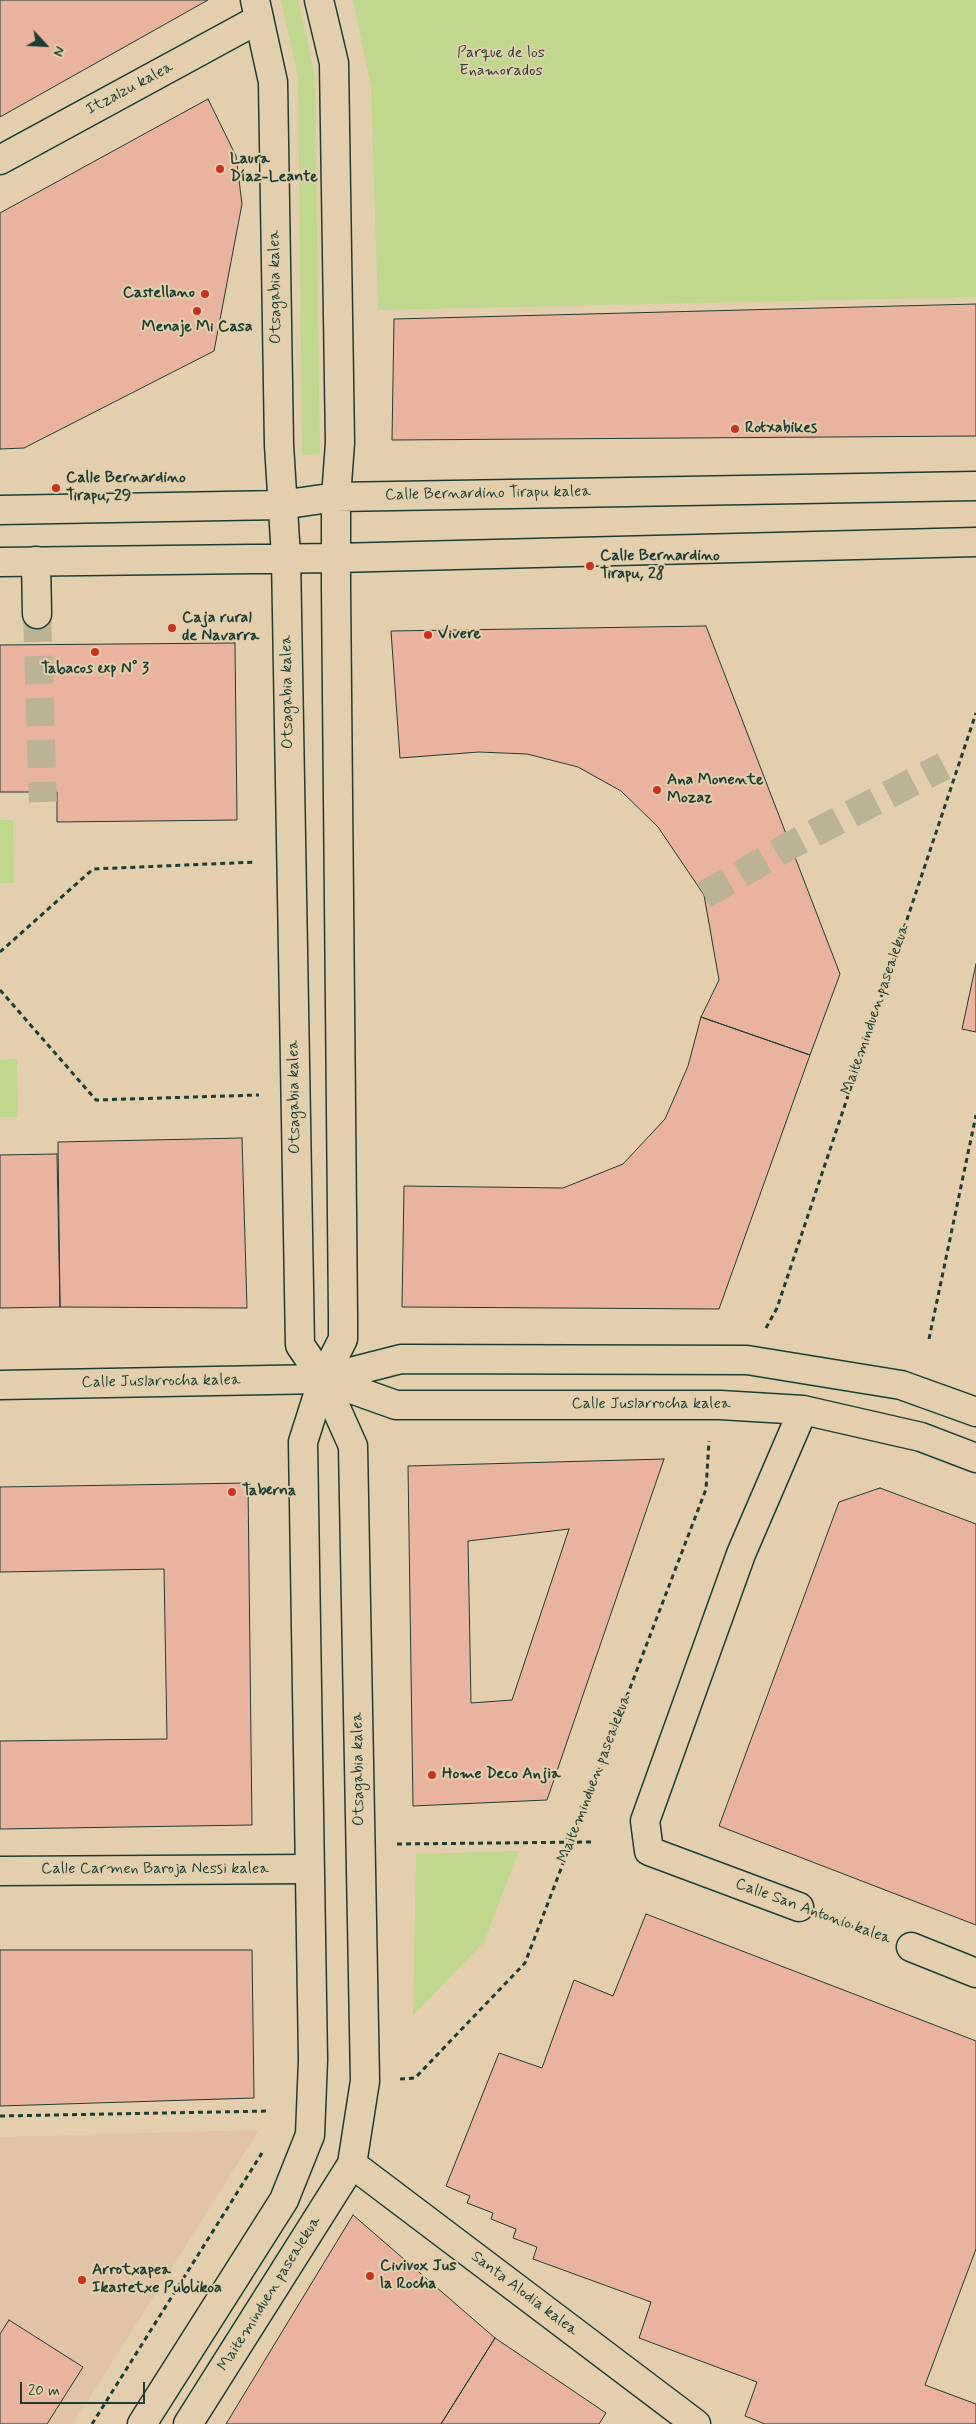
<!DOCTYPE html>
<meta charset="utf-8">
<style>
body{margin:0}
#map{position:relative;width:976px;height:2424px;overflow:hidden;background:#e3cfad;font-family:Mynerve,sans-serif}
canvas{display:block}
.north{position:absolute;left:20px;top:20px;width:50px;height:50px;-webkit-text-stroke:4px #e3cfad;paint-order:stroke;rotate:115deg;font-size:14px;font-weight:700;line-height:20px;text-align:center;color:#1f3d34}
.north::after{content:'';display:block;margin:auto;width:18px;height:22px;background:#1f3d34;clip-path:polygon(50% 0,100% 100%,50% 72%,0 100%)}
.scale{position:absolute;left:20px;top:2382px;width:125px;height:22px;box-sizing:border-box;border:2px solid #1f3d34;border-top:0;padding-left:6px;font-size:15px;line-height:18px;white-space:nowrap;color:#1f3d34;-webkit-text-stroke:4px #e3cfad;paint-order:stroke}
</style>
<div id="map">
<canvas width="976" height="2424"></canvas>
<div class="north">N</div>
<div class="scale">20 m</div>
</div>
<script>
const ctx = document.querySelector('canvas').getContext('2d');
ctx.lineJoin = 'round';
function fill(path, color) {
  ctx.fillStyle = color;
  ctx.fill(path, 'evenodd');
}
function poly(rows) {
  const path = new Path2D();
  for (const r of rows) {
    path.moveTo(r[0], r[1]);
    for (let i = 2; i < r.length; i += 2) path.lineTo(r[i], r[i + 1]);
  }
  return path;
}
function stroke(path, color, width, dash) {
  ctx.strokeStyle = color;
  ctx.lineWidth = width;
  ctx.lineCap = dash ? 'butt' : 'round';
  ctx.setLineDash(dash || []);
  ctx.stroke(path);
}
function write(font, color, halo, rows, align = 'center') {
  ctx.font = font + ' Mynerve,sans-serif';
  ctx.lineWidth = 4;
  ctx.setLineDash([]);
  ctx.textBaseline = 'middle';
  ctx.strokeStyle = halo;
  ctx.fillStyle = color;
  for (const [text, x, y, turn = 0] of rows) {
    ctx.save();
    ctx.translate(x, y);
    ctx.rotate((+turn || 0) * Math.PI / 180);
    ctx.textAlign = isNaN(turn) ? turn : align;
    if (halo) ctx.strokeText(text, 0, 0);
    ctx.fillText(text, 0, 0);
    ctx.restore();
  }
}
fill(poly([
 [259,2130,73,2424,0,2424,0,2137]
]), '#e1c4a7');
fill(poly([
 [281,0,298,0,315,76,320,454,302,455,298,77],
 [353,0,976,0,976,297,378,310,371,87],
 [0,820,13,820,14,883,0,883],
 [17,1059,18,1117,0,1117,0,1060],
 [519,1851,484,1942,413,2016,416,1854]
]), '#c0d88e');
const building = poly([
 [0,0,208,0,0,117,0,0],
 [208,99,236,156,242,204,214,351,24,448,0,449,0,213,208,99],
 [976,304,976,436,392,440,394,319,976,304],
 [706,626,840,974,810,1055,701,1017,719,980,704,895,658,827,621,791,578,767,527,754,479,752,400,758,391,631,706,626],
 [235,643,237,820,57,822,57,792,0,792,0,645,235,643],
 [976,964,976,1032,962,1029,976,964],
 [701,1017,810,1055,719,1309,402,1307,404,1186,563,1188,623,1164,665,1119,688,1066,701,1017],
 [242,1138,247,1308,60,1307,58,1142,242,1138],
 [57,1154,60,1307,0,1308,0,1155,57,1154],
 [664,1459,547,1800,413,1806,408,1466,664,1459],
 [569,1529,512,1700,471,1703,468,1541,569,1529],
 [248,1483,252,1825,0,1829,0,1741,167,1739,164,1569,0,1572,0,1487,248,1483],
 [880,1488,976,1524,976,1925,719,1826,839,1502,880,1488],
 [646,1914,976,2041,976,2249,925,2385,976,2404,976,2424,765,2424,745,2416,757,2382,639,2338,651,2302,533,2259,537,2247,513,2238,516,2229,491,2219,493,2213,467,2203,470,2196,446,2186,499,2053,542,2068,574,1980,613,1996,646,1914],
 [0,1950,252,1950,254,2098,0,2106,0,1950],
 [353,2215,495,2338,441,2424,226,2424,353,2215],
 [9,2320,83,2367,47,2424,0,2424,0,2334,9,2320],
 [495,2338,606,2413,599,2424,441,2424,495,2338]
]);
fill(building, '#eab39f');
stroke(building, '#1f3d34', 1);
stroke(poly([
 [37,614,43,802],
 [704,895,791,845,944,766]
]), '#bcb295', 28, [28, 14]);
const pedestrian = poly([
 [36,561,37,614]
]);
const minor = poly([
 [0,160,259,19],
 [323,1379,396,1405,720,1405,803,1410,921,1437,976,1458],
 [0,1385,323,1379,401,1359,747,1360,901,1385,976,1412],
 [0,1871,309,1869],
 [799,1907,649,1851,645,1821,741,1554,803,1410],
 [911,1947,976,1973],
 [352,2164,696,2424]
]);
const tertiary = poly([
 [0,510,281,505,336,497,976,486],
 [0,562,336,558,976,542],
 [142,2424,284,2200,310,2135,313,2060,303,1442,323,1379,343,1339,343,1317,336,589,336,497,340,443,334,63,319,0],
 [188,2424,352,2164,365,2081,353,1446,323,1379,300,1345,286,557,279,445,273,82,255,0]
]);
stroke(pedestrian, '#1f3d34', 31);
stroke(minor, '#1f3d34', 31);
stroke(tertiary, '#1f3d34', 31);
stroke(poly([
 [0,952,93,869,256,862],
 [0,990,96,1100,259,1095],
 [766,1328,777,1308,976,713],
 [929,1339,976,1115],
 [397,1844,591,1842],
 [831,1919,879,1936],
 [400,2079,415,2078,525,1963,706,1489,709,1441],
 [0,2116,269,2111],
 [92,2424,262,2153]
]), '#1f3d34', 3, [5, 4]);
stroke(pedestrian, '#e3cfad', 28);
stroke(minor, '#e3cfad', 28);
stroke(tertiary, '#e3cfad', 28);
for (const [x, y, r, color] of [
 [220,169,5,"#c8321e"],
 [205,294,5,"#c8321e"],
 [197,311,5,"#c8321e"],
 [735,429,5,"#c8321e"],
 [56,488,5,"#c8321e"],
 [590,566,5,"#c8321e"],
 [172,628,5,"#c8321e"],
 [428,635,5,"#c8321e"],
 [95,652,5,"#c8321e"],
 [657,790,5,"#c8321e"],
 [232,1492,5,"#c8321e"],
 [432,1775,5,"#c8321e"],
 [370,2276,5,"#c8321e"],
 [82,2280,5,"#c8321e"]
]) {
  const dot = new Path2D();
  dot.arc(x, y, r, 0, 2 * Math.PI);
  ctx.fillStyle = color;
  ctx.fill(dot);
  stroke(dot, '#e3cfad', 2);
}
write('16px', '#274538', '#e3cfad', [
 ["Parque de los",501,54],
 ["Enamorados",501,72]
]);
write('16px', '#1f3d34', '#e3cfad', [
 ["Itzalzu kalea",130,89,-28],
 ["Otsagabia kalea",276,287,-91],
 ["Calle Bernardino Tirapu kalea",488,494,-1],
 ["Otsagabia kalea",288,692,-91],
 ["Maiteminduen pasealekua",876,1010,-71],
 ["Otsagabia kalea",295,1097,-91],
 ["Calle Juslarrocha kalea",161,1382,-1],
 ["Calle Juslarrocha kalea",651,1405],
 ["Otsagabia kalea",359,1769,-91],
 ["Maiteminduen pasealekua",595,1779,-69],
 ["Calle Carmen Baroja Nessi kalea",155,1870],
 ["Calle San Antonio kalea",813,1912,20],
 ["Maiteminduen pasealekua",270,2294,-58],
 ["Santa Alodia kalea",524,2294,37]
]);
write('bold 16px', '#1f3d34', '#e3cfad', [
 ["Laura",230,160],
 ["Díaz-Leante",230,178],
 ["Castellano",195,294,"right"],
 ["Menaje Mi Casa",197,328,"center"],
 ["Rotxabikes",745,429],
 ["Calle Bernardino",66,479],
 ["Tirapu, 29",66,497],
 ["Calle Bernardino",600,557],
 ["Tirapu, 28",600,575],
 ["Caja rural",182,619],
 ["de Navarra",182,637],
 ["Vivere",438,635],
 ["Tabacos exp N° 3",95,670,"center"],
 ["Ana Monente",667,781],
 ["Mozaz",667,799],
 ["Taberna",242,1492],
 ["Home Deco Anjia",442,1775],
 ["Civivox Jus",380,2267],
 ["la Rocha",380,2285],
 ["Arrotxapea",92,2271],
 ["Ikastetxe Publikoa",92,2289]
], 'left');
</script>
